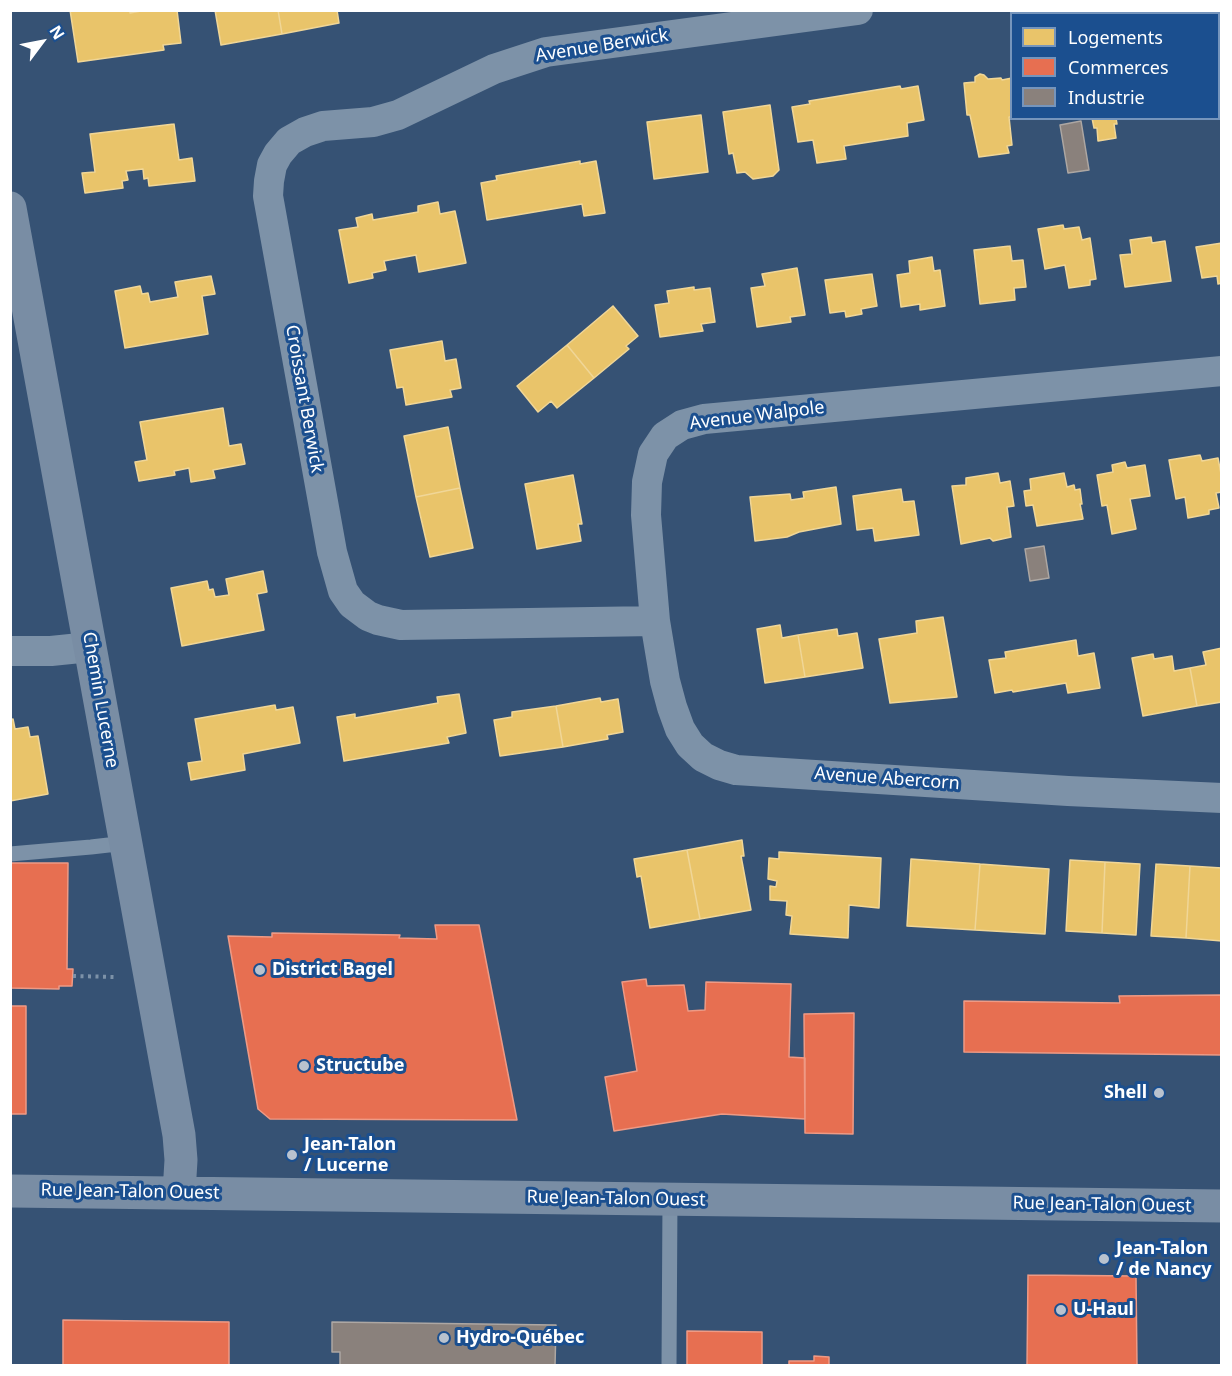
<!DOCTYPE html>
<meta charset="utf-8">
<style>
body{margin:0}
#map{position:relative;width:1232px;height:1376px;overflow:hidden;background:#365274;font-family:"Noto Sans",sans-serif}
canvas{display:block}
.frame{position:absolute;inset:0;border:12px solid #fff;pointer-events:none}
.legend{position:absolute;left:1010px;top:12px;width:210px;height:108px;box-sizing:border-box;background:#1b4f8f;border:2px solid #7695bc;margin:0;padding:8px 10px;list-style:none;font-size:18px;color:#fff}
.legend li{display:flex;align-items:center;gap:12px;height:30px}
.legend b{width:30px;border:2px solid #7695bc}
.north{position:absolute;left:12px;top:12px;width:60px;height:60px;-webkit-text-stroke:4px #1b4f8f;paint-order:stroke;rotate:58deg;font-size:16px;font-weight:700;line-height:24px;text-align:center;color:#fff}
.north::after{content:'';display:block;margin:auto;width:21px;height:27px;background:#fff;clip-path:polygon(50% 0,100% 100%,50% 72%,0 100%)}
</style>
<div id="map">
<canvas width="1232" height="1376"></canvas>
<div class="frame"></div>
<ul class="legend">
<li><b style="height:16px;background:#e9c46a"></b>Logements</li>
<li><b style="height:16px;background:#e76f51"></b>Commerces</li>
<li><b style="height:16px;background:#8a817c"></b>Industrie</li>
</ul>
<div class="north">N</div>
</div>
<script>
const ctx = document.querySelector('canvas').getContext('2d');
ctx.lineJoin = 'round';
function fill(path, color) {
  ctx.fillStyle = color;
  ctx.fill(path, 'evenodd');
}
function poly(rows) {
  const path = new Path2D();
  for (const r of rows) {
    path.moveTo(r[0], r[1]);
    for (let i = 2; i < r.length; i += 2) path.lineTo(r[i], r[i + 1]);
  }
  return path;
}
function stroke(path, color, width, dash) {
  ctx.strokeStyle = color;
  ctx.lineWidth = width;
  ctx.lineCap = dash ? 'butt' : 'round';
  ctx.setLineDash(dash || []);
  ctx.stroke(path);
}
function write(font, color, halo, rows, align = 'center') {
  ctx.font = font + ' "Noto Sans",sans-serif';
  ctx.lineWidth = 6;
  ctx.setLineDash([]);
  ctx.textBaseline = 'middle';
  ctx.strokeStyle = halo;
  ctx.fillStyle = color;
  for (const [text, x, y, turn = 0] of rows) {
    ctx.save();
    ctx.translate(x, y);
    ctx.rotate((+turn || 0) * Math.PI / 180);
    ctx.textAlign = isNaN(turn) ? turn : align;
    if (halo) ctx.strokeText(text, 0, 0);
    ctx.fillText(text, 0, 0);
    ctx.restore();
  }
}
const homes = poly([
 [70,10,130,10,130,13,146,10,177,10,181,43,163,45,164,50,78,62,70,10],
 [215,10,278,10,282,34,221,45,215,10],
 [278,10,337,10,339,23,282,34,278,10],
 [980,74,984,75,988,79,1001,78,1002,80,1012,78,1012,117,1009,117,1012,145,1007,146,1009,153,979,157,970,115,967,115,964,83,975,82,975,77,980,74],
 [900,86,901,89,918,86,924,120,907,123,908,136,844,146,846,159,817,163,813,140,798,142,792,107,810,104,809,101,900,86],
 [770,105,779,170,773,176,753,179,745,172,737,173,733,153,729,154,723,112,770,105],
 [701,115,708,172,654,179,647,122,701,115],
 [1092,118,1116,118,1117,124,1114,124,1116,138,1098,141,1097,128,1094,128,1092,118],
 [174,124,179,160,192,158,195,181,149,186,148,178,144,179,143,169,126,171,128,180,122,181,123,188,85,193,82,173,95,172,90,134,174,124],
 [580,161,580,164,596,161,605,213,584,216,582,204,487,220,481,183,497,180,496,176,580,161],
 [438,202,440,214,455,211,466,263,419,272,416,255,384,261,386,270,372,273,373,278,349,283,339,230,358,227,356,218,372,214,373,220,418,212,418,206,438,202],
 [1063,225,1064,229,1079,227,1082,240,1090,238,1096,279,1090,280,1090,285,1069,288,1065,265,1045,269,1038,229,1063,225],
 [1151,237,1152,243,1165,241,1171,281,1125,287,1120,255,1132,254,1130,240,1151,237],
 [1222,243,1222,283,1218,284,1217,276,1202,278,1196,247,1222,243],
 [1010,246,1012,261,1023,260,1026,287,1014,288,1015,300,980,304,974,250,1010,246],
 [932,257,934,271,940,270,945,306,920,310,920,304,901,307,897,275,910,273,909,261,932,257],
 [797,268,805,315,790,317,791,322,757,327,751,288,765,286,762,274,797,268],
 [872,274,877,306,861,309,862,314,846,317,845,311,830,313,825,280,872,274],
 [211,276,215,294,202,296,208,334,125,348,115,291,140,286,142,294,148,293,150,302,178,297,175,282,211,276],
 [694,287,694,290,710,288,715,322,701,324,703,331,660,337,655,305,669,303,667,291,694,287],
 [613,306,638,336,626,346,629,349,594,378,567,345,613,306],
 [442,341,445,361,456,359,461,388,450,390,452,397,406,405,403,387,397,388,390,350,442,341],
 [567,345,594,378,557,408,551,401,538,412,517,386,567,345],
 [223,408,229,446,241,444,245,464,213,470,215,478,191,482,189,468,174,471,175,475,139,481,135,462,147,460,140,422,223,408],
 [448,427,460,488,416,497,404,436,448,427],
 [1200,455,1202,461,1218,458,1222,479,1222,492,1216,493,1219,508,1209,510,1209,514,1188,518,1185,497,1176,499,1169,460,1200,455],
 [1125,462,1127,468,1145,465,1150,496,1130,499,1136,529,1112,534,1107,505,1102,506,1097,475,1113,472,1112,465,1125,462],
 [998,473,1000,483,1010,481,1014,506,1007,507,1011,537,993,541,990,538,961,544,952,486,966,485,966,478,998,473],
 [1064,473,1067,487,1074,485,1075,490,1080,489,1082,504,1080,504,1083,519,1037,526,1033,505,1026,506,1024,491,1031,490,1030,479,1064,473],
 [573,475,582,524,578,524,581,541,537,549,525,484,573,475],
 [836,487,841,524,799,532,787,537,755,541,750,497,790,494,791,500,804,498,803,492,836,487],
 [460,488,473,548,430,557,416,497,460,488],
 [901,489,903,502,914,501,919,535,875,541,873,528,857,530,853,496,901,489],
 [263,571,267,592,257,594,264,630,182,646,171,588,207,581,209,590,213,589,215,597,229,595,226,579,263,571],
 [943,617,957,697,890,703,879,639,917,633,916,621,943,617],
 [780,625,782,638,798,635,805,677,765,683,757,629,780,625],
 [837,629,838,636,857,633,863,668,805,677,798,635,837,629],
 [1076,640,1078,656,1094,653,1100,688,1068,693,1066,683,1013,692,1012,690,995,693,989,660,1006,658,1005,652,1076,640],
 [1222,648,1222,702,1197,706,1190,668,1206,665,1203,652,1222,648],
 [1153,654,1154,659,1172,656,1174,671,1190,668,1197,706,1143,716,1132,658,1153,654],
 [459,694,466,733,447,737,449,743,344,761,337,717,355,714,355,718,438,703,437,697,459,694],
 [600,698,601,702,618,699,623,732,607,735,608,739,563,747,556,706,600,698],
 [275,705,276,710,293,707,300,743,243,754,245,770,191,780,188,763,202,761,195,719,275,705],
 [556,706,563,747,500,756,494,720,512,717,512,712,556,706],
 [13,719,15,729,28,727,30,737,38,736,48,794,10,801,10,720,13,719],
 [742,840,744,856,741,856,751,910,700,919,687,850,742,840],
 [687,850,700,919,650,928,641,876,637,877,634,859,687,850],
 [779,852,881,858,879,908,849,905,848,938,790,934,792,916,786,915,787,901,770,900,770,886,776,887,777,881,768,879,769,858,779,859,779,852],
 [911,859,980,864,975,930,907,926,911,859],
 [1070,860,1105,862,1102,933,1066,931,1070,860],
 [1105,862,1140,864,1136,935,1102,933,1105,862],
 [980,864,1049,869,1045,934,975,930,980,864],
 [1156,864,1190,866,1186,938,1151,936,1156,864],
 [1190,866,1222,868,1222,941,1186,938,1190,866]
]);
fill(homes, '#e9c46a');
stroke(homes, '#f0d697', 1.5);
const shops = poly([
 [10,863,68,863,67,969,73,969,72,986,59,986,59,989,10,988,10,863],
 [435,925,479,925,517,1120,270,1119,258,1109,228,936,272,937,272,933,400,935,399,938,437,939,435,925],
 [646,979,647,986,684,985,688,1011,705,1010,706,982,791,984,789,1057,805,1058,805,1119,722,1114,614,1131,605,1077,637,1071,622,982,646,979],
 [1222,995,1222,1055,964,1052,964,1001,1120,1003,1119,996,1222,995],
 [10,1006,26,1006,26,1114,10,1114,10,1006],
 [854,1013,853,1134,805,1133,804,1014,854,1013],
 [1028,1275,1136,1276,1137,1366,1027,1366,1028,1275],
 [63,1320,229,1322,229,1366,63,1366,63,1320],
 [687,1331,762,1332,762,1366,687,1366,687,1331],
 [814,1356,829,1357,829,1366,789,1366,789,1361,814,1361,814,1356]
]);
fill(shops, '#e76f51');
stroke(shops, '#ee9a85', 1.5);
const industry = poly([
 [1081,121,1089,170,1068,173,1060,125,1081,121],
 [1044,546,1049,578,1030,581,1025,549,1044,546],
 [332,1322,556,1325,555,1366,340,1366,340,1352,332,1352,332,1322]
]);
fill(industry, '#8a817c');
stroke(industry, '#ada7a3', 1.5);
stroke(poly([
 [73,976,114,977]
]), '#7d92a8', 4, [3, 4.5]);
stroke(poly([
 [10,854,91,847,126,843],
 [669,1366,670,1199]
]), '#7d92a8', 15);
stroke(poly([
 [858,10,546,52,494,69,398,115,373,122,323,126,305,132,289,141,278,154,272,165,269,181,268,196,332,552,343,591,352,604,368,616,378,620,401,625,655,621,646,515,647,482,653,454,665,436,682,425,704,419,1222,371],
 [655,621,665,681,672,707,680,729,690,745,703,757,719,765,736,770,1068,791,1222,798],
 [10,651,51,651,90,647]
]), '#7d92a8', 30);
stroke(poly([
 [10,208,179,1135,181,1160,179,1193],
 [10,1191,1222,1206]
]), '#798da4', 33);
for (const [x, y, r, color] of [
 [260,970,6,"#b9c2ce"],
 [304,1066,6,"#b9c2ce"],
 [1159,1093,6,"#b9c2ce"],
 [292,1155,6,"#b9c2ce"],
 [1104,1259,6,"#b9c2ce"],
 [1061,1310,6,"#b9c2ce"],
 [444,1338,6,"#b9c2ce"]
]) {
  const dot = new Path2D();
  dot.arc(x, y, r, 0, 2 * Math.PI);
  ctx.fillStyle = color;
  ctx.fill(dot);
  stroke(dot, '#1b4f8f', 2);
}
write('18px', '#fff', '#1b4f8f', [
 ["Avenue Berwick",602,46,-9],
 ["Croissant Berwick",304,399,80],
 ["Avenue Walpole",757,416,-7],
 ["Chemin Lucerne",100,700,80],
 ["Avenue Abercorn",887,779,4],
 ["Rue Jean-Talon Ouest",130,1192,1],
 ["Rue Jean-Talon Ouest",616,1199,1],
 ["Rue Jean-Talon Ouest",1102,1205,1]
]);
write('bold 18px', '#fff', '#1b4f8f', [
 ["District Bagel",272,970],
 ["Structube",316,1066],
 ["Shell",1147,1093,"right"],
 ["Jean-Talon",304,1145],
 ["/ Lucerne",304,1166],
 ["Jean-Talon",1116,1249],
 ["/ de Nancy",1116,1270],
 ["U-Haul",1073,1310],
 ["Hydro-Québec",456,1338]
], 'left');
</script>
